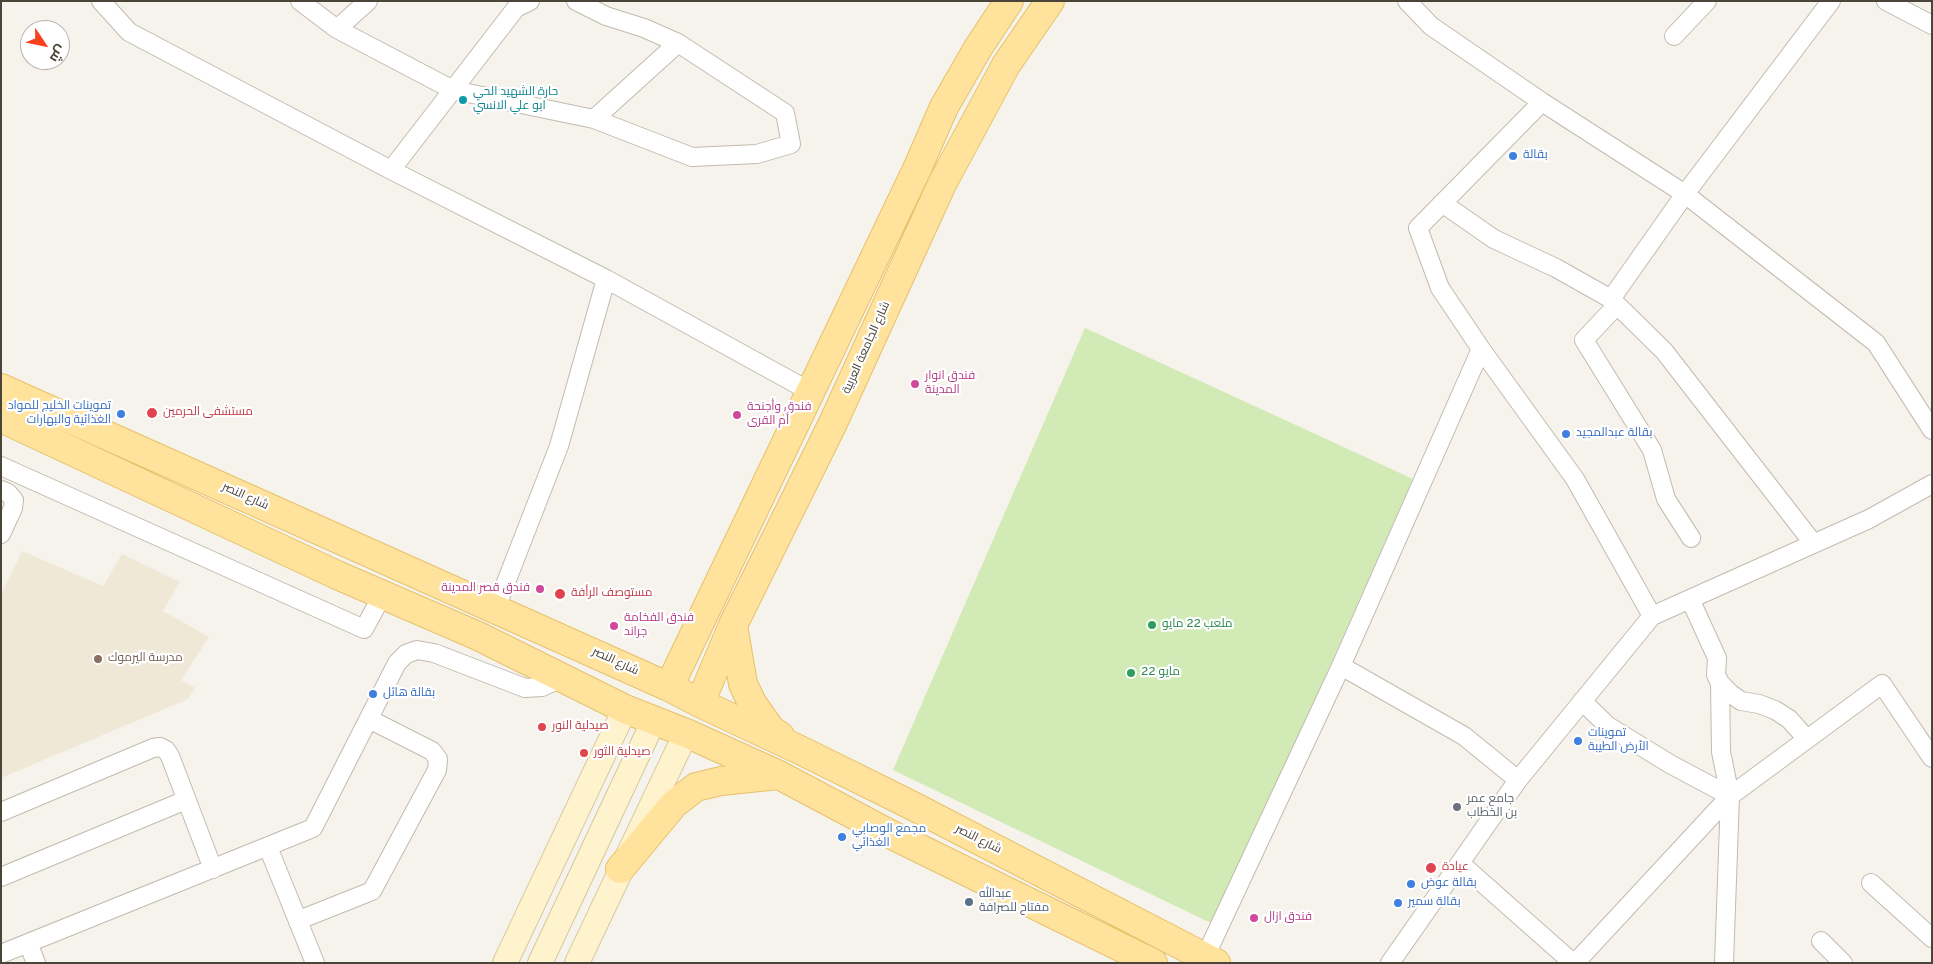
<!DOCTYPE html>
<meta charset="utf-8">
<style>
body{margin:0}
#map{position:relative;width:1933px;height:964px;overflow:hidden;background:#f6f3ec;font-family:Overpass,Cairo,sans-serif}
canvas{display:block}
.frame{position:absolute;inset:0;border:2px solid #4b4439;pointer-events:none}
.north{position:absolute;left:20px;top:20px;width:50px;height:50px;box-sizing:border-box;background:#fff;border:1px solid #b7b4b0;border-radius:50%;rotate:124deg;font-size:14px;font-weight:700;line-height:20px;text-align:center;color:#4b4439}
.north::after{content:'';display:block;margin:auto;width:18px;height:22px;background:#fc3f1d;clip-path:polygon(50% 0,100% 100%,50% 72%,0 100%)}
</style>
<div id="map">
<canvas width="1933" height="964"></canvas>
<div class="frame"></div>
<div class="north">ش</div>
</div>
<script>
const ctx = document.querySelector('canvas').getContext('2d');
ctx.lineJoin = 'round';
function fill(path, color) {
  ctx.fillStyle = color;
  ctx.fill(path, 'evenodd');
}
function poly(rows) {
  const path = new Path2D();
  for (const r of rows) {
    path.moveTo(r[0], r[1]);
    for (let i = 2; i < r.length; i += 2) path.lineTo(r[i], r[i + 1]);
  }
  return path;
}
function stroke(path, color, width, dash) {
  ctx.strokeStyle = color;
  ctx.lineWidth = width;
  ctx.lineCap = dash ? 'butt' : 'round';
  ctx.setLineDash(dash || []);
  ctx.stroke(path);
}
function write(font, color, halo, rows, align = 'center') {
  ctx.font = font + ' Overpass,Cairo,sans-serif';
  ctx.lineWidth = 4.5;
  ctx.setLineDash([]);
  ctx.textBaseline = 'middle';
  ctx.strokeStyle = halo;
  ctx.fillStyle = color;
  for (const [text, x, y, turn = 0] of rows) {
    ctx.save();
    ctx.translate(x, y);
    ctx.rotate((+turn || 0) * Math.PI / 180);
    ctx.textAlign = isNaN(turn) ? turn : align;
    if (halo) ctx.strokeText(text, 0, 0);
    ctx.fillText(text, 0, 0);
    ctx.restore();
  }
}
fill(poly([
 [22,551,103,586,122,554,180,582,163,611,209,637,181,680,195,688,188,699,1,778,1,594]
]), '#efe8d6');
fill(poly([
 [1085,328,1413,479,1215,925,893,770]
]), '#d2eab5');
const street = poly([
 [101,1,129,32,391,170,606,279,811,392],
 [300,1,337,29],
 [368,1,337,29,453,90,594,119,692,157,757,154,791,144,785,113,678,43,644,28,606,16,576,1],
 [1407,1,1431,26,1542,102,1685,194,1876,343,1932,430],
 [1886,1,1932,25],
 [1674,36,1707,1],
 [594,119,678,43],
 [391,170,516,8,530,1],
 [1442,203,1494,239,1556,268,1611,299,1664,351,1813,543],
 [1611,299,1685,194,1831,1],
 [1617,305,1584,340,1652,450,1666,499,1691,538],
 [1,466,364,629,383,594],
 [1,490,8,493,14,500,13,508,1,534],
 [1690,599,1717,658,1716,675,1720,683,1731,694,1741,701,1759,704,1775,710,1789,719,1807,739],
 [496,608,559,446,606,279],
 [1652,616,1869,519,1932,484],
 [1341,666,1464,736,1518,780],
 [1720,683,1721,752,1730,796],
 [1,812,153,748,160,747,166,750,170,756,213,869],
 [268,847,315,963],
 [1460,863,1573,963],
 [1,877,186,800],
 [1871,883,1932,938],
 [299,920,372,891,437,770,438,759,432,751,369,719],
 [1821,941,1843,963],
 [28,943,36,963],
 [1,954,313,828,397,663,406,654,417,650,434,653,525,688,542,687,555,681,560,676],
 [1205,957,1341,666,1481,349],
 [1390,963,1518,780,1652,616,1575,479,1481,349,1440,288,1418,228,1542,102],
 [1575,963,1730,796,1670,764,1608,726,1582,701],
 [1724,963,1730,796,1882,684,1932,758]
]);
const secondary = poly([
 [505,963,625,709],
 [540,963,654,720],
 [577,963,686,733]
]);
const primary = poly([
 [1,388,669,687,700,703,802,751,907,803,1216,963],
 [1,418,337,575,478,636,625,709,686,733,779,775,888,833,1153,963],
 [733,625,743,684,752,703,771,730,780,736],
 [669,687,917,169,944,107,978,48,1009,1],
 [700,703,733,625,833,423,942,184,1006,65,1050,1],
 [620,869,674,804,696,787,721,781,778,775]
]);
stroke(street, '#c2bbae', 20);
stroke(secondary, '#d6c79b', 26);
stroke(primary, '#e6c16a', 30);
stroke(street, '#fff', 18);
stroke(secondary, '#fff3cd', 24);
stroke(primary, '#ffe39c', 28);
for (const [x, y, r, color] of [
 [463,100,5,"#0f9aa8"],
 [1513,156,5,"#3f7fe0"],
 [915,384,5,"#d1479c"],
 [152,413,6,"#e0444e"],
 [121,414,5,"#3f7fe0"],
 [737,415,5,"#d1479c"],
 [1566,434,5,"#3f7fe0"],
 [540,589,5,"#d1479c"],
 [560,594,6,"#e0444e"],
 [1152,625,5,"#2e9e5b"],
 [614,626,5,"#d1479c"],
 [98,659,5,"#8d6e63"],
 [1131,673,5,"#2e9e5b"],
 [373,694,5,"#3f7fe0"],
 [542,727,5,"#e0444e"],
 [1578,741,5,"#3f7fe0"],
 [584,753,5,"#e0444e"],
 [1457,807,5,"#6b7280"],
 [842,837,5,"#3f7fe0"],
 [1431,868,6,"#e0444e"],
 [1411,884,5,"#3f7fe0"],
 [969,902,5,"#5c6f8a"],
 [1398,903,5,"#3f7fe0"],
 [1254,918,5,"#d1479c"]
]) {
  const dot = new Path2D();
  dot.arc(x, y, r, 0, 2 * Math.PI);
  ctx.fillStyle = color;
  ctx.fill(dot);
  stroke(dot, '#fff', 2);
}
write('12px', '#0d838f', '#fff', [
 ["حارة الشهيد الحي",473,93],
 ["ابو علي الانسي",473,107]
], 'left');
write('12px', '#366cbe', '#fff', [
 ["بقالة",1523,156],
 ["تموينات الخليج للمواد",111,407,"right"],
 ["الغذائية والبهارات",111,421,"right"],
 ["بقالة عبدالمجيد",1576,434],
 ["بقالة هائل",383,694],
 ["تموينات",1588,734],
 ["الأرض الطيبة",1588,748],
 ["مجمع الوصابي",852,830],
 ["الغذائي",852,844],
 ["بقالة عوض",1421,884],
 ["بقالة سمير",1408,903]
], 'left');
write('12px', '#4b4439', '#fff', [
 ["شارع الجامعة العربية",867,348,-66],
 ["شارع النصر",245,497,24],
 ["شارع النصر",615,662,25],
 ["شارع النصر",978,840,27]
]);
write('12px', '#b23c85', '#fff', [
 ["فندق انوار",925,377],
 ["المدينة",925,391],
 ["فندق وأجنحة",747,408],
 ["أم القرى",747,422],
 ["فندق قصر المدينة",530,589,"right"],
 ["فندق الفخامة",624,619],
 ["جراند",624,633],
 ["فندق ازال",1264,918]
], 'left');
write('12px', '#be3a42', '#fff', [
 ["مستشفى الحرمين",163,413],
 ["مستوصف الرأفة",571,594],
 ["صيدلية النور",552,727],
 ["صيدلية الثور",594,753],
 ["عيادة",1442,868]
], 'left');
write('12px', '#27864d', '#fff', [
 ["ملعب 22 مايو",1162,625],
 ["22 مايو",1141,673]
], 'left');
write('12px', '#785e54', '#fff', [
 ["مدرسة اليرموك",108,659]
], 'left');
write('12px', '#5b616d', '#fff', [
 ["جامع عمر",1467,800],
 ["بن الخطاب",1467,814]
], 'left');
write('12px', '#4e5e75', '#fff', [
 ["عبدالله",979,895],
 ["مفتاح للصرافة",979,909]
], 'left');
</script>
